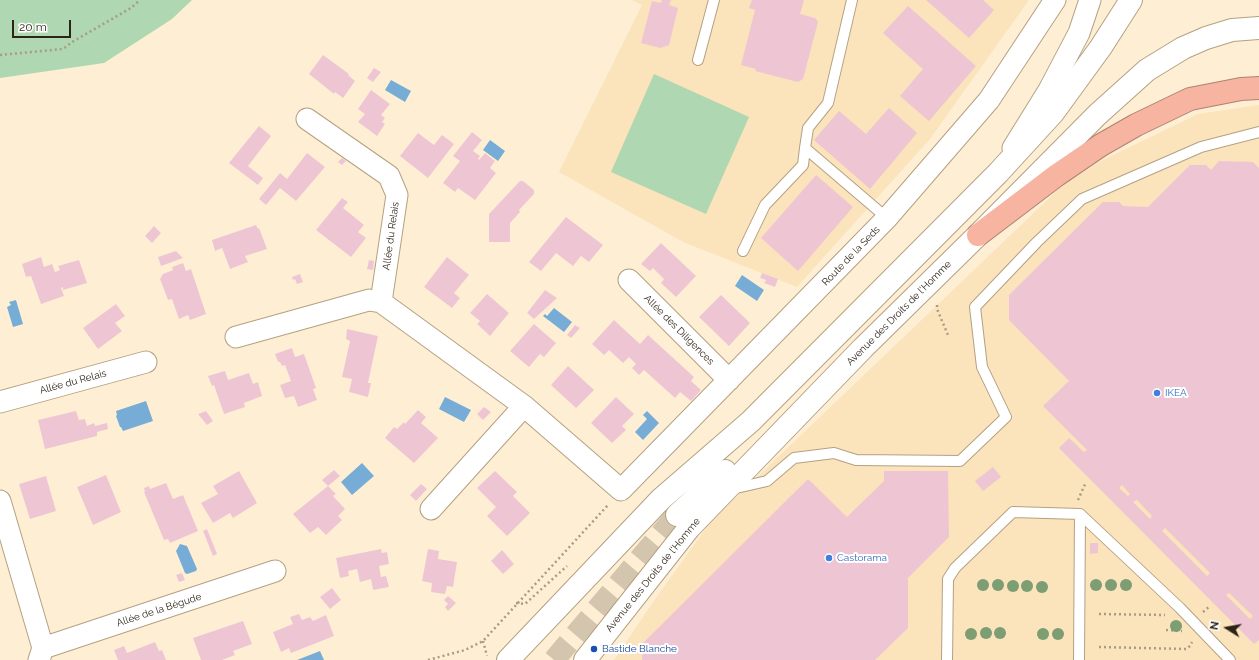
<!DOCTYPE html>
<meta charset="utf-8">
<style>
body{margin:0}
#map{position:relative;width:1259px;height:660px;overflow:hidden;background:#feefd4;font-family:Raleway,sans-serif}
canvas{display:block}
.north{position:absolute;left:1207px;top:608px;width:40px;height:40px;-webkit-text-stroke:3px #fff;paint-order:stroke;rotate:281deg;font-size:11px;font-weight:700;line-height:16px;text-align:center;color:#2c2418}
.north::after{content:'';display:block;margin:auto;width:14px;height:18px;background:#2c2418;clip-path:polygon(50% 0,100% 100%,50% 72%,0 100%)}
.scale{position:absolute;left:12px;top:20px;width:59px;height:18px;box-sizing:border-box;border:2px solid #2c2418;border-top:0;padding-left:5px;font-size:12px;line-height:14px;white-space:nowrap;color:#2c2418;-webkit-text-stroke:3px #fff;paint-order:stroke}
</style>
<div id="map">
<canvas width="1259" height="660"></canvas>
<div class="north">N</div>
<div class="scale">20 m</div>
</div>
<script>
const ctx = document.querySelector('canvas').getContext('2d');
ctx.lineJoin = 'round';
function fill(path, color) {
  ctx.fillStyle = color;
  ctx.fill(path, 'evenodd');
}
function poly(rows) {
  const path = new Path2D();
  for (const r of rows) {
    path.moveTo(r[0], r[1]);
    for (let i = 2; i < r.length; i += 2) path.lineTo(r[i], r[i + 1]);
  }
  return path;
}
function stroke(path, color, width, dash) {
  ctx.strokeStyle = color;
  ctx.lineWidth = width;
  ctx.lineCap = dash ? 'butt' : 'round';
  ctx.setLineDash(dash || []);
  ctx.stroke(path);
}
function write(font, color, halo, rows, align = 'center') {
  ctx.font = font + ' Raleway,sans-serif';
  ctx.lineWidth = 4;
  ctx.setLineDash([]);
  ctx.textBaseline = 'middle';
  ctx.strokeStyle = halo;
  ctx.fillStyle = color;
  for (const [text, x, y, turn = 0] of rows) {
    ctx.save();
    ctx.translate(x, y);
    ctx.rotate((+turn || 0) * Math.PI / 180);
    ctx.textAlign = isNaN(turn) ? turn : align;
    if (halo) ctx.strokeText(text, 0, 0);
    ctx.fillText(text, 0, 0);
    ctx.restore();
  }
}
fill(poly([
 [632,0,1029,0,930,139,797,287,683,242,559,172,642,5],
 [1259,105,1259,660,614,660,651,605,711,521,1064,184,1101,161,1198,114]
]), '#fbe3bb');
fill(poly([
 [0,0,192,0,172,19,104,63,0,78],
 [654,74,749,117,706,214,611,172]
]), '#afd7b1');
fill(poly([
 [391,80,411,91,405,102,385,90],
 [490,140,505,151,498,161,483,150],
 [742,275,764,290,757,301,735,286],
 [16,300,23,324,13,327,7,307,11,305,9,302],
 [554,308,572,322,564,332,543,316,545,314,547,316],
 [445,397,471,410,464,422,439,409],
 [146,401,153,421,123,431,121,427,120,427,116,416,117,415,116,411],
 [647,411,659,423,643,440,635,432,647,419,643,415],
 [362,463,374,476,352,495,341,482],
 [180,544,187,546,197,569,196,571,187,574,185,573,176,551],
 [320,651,324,660,297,660]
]), '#77acd6');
fill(poly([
 [662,0,671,0,669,5,678,8,669,45,660,48,641,43,652,1,661,3],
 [752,0,804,0,800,14,815,18,818,22,803,79,798,82,755,71,756,69,741,65,755,10,749,8],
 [926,0,983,0,994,10,969,38],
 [908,6,976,66,929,121,900,96,923,69,883,33],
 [323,55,349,74,348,75,355,81,343,98,335,92,334,94,309,74],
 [374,68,381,72,373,82,367,78],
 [371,90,390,104,381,115,385,118,382,122,385,124,377,136,358,122,365,114,358,109],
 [889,108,917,133,870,189,814,140,839,111,866,134],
 [259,126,271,136,248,166,263,178,258,185,229,163],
 [472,132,482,140,473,151,480,156,478,159,479,160,485,153,495,161,490,168,496,173,475,200,458,188,455,192,443,183,460,161,453,156],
 [418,133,434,145,442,135,454,144,428,178,400,156],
 [307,153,325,167,296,201,280,188,266,205,259,199,280,173,287,179],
 [342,158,346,161,342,165,338,162],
 [1219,161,1253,162,1259,168,1259,640,1254,644,1059,448,1069,438,1084,452,1087,450,1043,406,1069,381,1009,320,1009,295,1103,202,1119,202,1123,206,1148,207,1190,165,1206,165,1211,170],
 [1122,485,1130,494,1128,496,1119,488],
 [1137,500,1152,516,1150,519,1133,502],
 [1165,528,1210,573,1207,576,1162,531],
 [1229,593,1253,616,1250,619,1226,595],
 [816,175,853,207,798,271,761,238],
 [520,181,523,181,534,190,534,194,519,210,520,212,510,223,510,242,489,242,489,214],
 [342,198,348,202,343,208,364,225,358,232,366,238,351,257,316,230],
 [566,217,603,245,589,262,581,256,573,266,556,253,541,271,529,262],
 [256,225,258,229,259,228,267,249,245,256,248,262,230,269,222,248,215,251,212,240],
 [154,226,161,233,152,243,145,236],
 [661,243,696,276,676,297,661,283,664,279,653,268,650,271,641,264],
 [176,251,183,258,161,266,158,257],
 [41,257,44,267,52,264,55,272,60,270,58,266,79,260,87,283,63,290,63,287,61,288,64,296,41,304,31,276,26,277,22,264],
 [447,257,469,275,454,293,460,298,452,308,424,287],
 [369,260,374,261,373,270,367,269],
 [183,263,186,271,191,269,206,314,190,320,188,315,179,319,172,299,168,300,160,279,163,274,173,270,172,267],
 [762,273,778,279,775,287,764,283,766,280,760,278],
 [300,274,303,282,297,284,295,279,293,280,292,277],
 [545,290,557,298,534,319,527,313],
 [487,294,509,313,490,336,477,324,480,321,470,313],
 [721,295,750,323,729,346,699,317],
 [116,304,125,316,115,323,122,331,98,349,83,328],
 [614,320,640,344,648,335,694,377,691,381,701,390,691,401,680,392,675,398,644,370,639,375,632,368,636,364,629,357,623,363,609,350,604,355,592,344],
 [534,324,556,343,544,357,540,354,529,367,510,351],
 [575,325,580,328,571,338,567,335],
 [347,329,378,336,368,383,371,383,368,397,349,392,352,379,342,377,350,341,346,339],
 [292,348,295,357,304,354,316,388,313,389,317,400,298,407,294,396,285,398,280,385,291,381,285,365,282,366,280,362,278,362,275,354],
 [568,366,594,390,576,408,551,385],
 [225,371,228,380,249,373,253,384,258,382,262,396,244,403,245,407,224,414,214,385,212,386,208,376],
 [616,397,634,414,622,426,626,430,612,443,591,423],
 [484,407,491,412,483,420,477,414],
 [418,410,426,417,421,423,438,438,414,463,385,438,394,427,397,429,404,422,405,424],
 [76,411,79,420,85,419,87,426,94,423,95,426,107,423,108,429,97,432,97,436,45,449,38,420],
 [206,411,213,421,207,425,198,414],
 [993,467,1001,477,983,491,975,481],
 [334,470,340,476,328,486,322,480],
 [239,471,257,503,233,518,230,513,213,523,201,503,218,494,213,486],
 [495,471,517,492,513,496,530,513,507,536,487,516,496,507,477,488],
 [884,471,948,471,949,537,908,578,908,628,875,660,642,660,643,643,808,479,847,517,884,481],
 [106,475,121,512,93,525,77,487],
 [46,476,56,511,30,519,19,484],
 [166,483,173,499,183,495,198,531,170,543,168,539,164,540,144,492,145,491,144,488,149,486,150,489],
 [421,484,427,489,416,501,410,495],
 [328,486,336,494,333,496,345,509,338,516,342,520,326,535,318,527,310,533,293,514],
 [207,529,217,554,213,556,203,531],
 [1090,543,1098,543,1098,553,1090,554],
 [381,549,382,553,387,552,389,564,379,566,381,577,386,576,389,587,373,590,371,579,360,582,357,569,348,571,349,576,340,578,336,558],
 [428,549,439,551,438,559,457,562,453,587,447,586,445,594,431,592,432,583,422,581],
 [502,550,514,564,503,574,491,561],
 [182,573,185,580,179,582,176,575],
 [332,588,341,600,330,609,320,597],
 [448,596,456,603,448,611,445,607,448,604,444,600],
 [299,614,302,620,310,617,313,621,326,615,334,636,291,653,289,648,281,652,273,632,293,624,290,617],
 [243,621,252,644,233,651,235,655,222,660,201,660,193,638],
 [155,642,159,651,162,650,166,660,118,660,114,650,124,646,127,653]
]), '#eec6d3');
stroke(poly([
 [554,660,677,515]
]), '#d4c6ae', 22, [22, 11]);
const lane = poly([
 [852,0,828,103,808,128,805,148,887,218],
 [698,60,714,0],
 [743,251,765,205,803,165,805,148],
 [732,489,767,481,794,458,834,453,856,460,960,461,1006,417,982,367,975,307,1037,242,1082,199,1201,147,1259,132],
 [947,660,948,579,955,568,1013,512,1080,514,1180,608,1230,660],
 [1079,660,1080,514]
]);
const street = poly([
 [307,119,389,176,397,195,381,302],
 [1013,148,1049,90,1079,33,1090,0],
 [629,280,729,380],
 [236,337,369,300,381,302,524,406,621,490,887,218,989,100,1055,0],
 [0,402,146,362],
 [0,501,43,648,39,660],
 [431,509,524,406],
 [43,648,275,571]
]);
const secondary = poly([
 [677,515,725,471],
 [508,660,661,499,751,421,998,173,1053,113,1101,47,1131,0],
 [585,660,689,528,863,348,978,235,1097,115,1147,70,1183,48,1206,38,1232,30,1259,28]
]);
const highway = poly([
 [978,235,1057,175,1101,145,1136,125,1190,99,1241,89,1259,88]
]);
stroke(lane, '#b4a182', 12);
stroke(street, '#b4a182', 23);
stroke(secondary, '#b4a182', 24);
stroke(highway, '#af8271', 24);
stroke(poly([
 [0,55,63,49,72,42,131,8,140,0],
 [937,305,937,309,948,335],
 [1078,500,1086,482],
 [516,603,525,604,567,566],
 [1203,612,1210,606],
 [1099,614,1165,615],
 [1166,630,1182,631],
 [483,641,487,656],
 [1099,647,1186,649,1190,646,1192,642],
 [428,660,465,650,483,641,608,505]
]), '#a89c87', 2.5, [2, 3]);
stroke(lane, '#fff', 10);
stroke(street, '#fff', 21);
stroke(secondary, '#fff', 22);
stroke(highway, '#f6b4a1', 22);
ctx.fillStyle = '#7d9d72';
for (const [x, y] of [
 [983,585],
 [998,585],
 [1096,585],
 [1111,585],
 [1126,585],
 [1013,586],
 [1027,586],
 [1042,587],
 [1176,626],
 [986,633],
 [1000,633],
 [971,634],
 [1043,634],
 [1058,634]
]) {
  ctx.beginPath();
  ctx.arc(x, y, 6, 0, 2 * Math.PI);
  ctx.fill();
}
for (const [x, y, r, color] of [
 [1157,393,4,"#3f7fe0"],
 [829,558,4,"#3f7fe0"],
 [594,649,4,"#1a4fb4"]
]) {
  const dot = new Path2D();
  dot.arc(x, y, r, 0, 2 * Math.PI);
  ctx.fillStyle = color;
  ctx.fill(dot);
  stroke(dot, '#fff', 1.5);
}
write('10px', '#2c2418', '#fff', [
 ["Allée du Relais",391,236,-82],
 ["Route de la Seds",851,256,-46],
 ["Avenue des Droits de l'Homme",899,313,-45],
 ["Allée des Diligences",679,330,45],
 ["Allée du Relais",73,382,-15],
 ["Avenue des Droits de l'Homme",653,575,-51],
 ["Allée de la Bégude",159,610,-18]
]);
write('10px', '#366cbe', '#fff', [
 ["IKEA",1165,393],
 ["Castorama",837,558]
], 'left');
write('10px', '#164399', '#fff', [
 ["Bastide Blanche",602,649]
], 'left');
</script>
